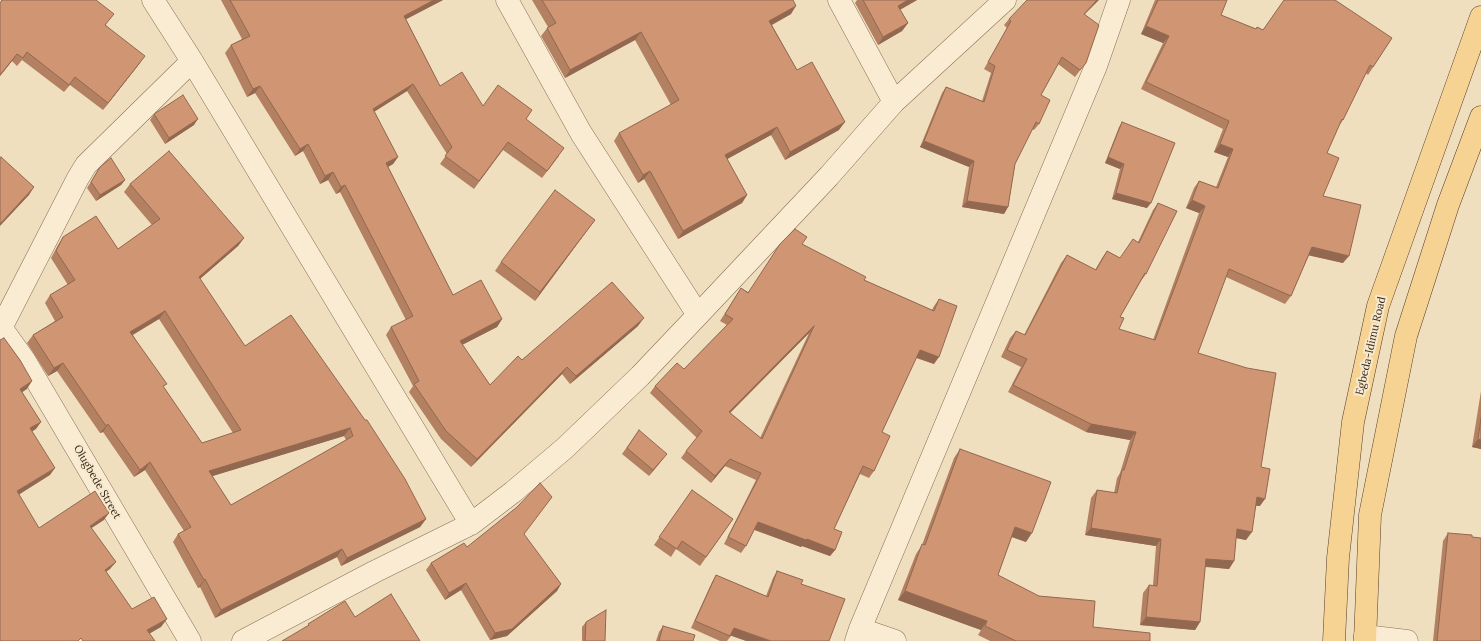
<!DOCTYPE html>
<style>
body{margin:0}
canvas{display:block;background:#f0dfbe}
</style>
<canvas width="1481" height="641"></canvas>
<script>
const ctx = document.querySelector('canvas').getContext('2d');
ctx.lineJoin = 'round';
function poly(rows) {
  const path = new Path2D();
  for (const r of rows) {
    path.moveTo(r[0], r[1]);
    for (let i = 2; i < r.length; i += 2) path.lineTo(r[i], r[i + 1]);
  }
  return path;
}
function stroke(path, color, width, dash) {
  ctx.strokeStyle = color;
  ctx.lineWidth = width;
  ctx.lineCap = dash ? 'butt' : 'round';
  ctx.setLineDash(dash || []);
  ctx.stroke(path);
}
function fill(path, color) {
  ctx.fillStyle = color;
  ctx.fill(path, 'evenodd');
}
function write(font, color, halo, rows, align = 'center') {
  ctx.font = font + ' Lora,serif';
  ctx.lineWidth = 4;
  ctx.setLineDash([]);
  ctx.textBaseline = 'middle';
  ctx.strokeStyle = halo;
  ctx.fillStyle = color;
  for (const [text, x, y, turn = 0] of rows) {
    ctx.save();
    ctx.translate(x, y);
    ctx.rotate((+turn || 0) * Math.PI / 180);
    ctx.textAlign = isNaN(turn) ? turn : align;
    if (halo) ctx.strokeText(text, 0, 0);
    ctx.fillText(text, 0, 0);
    ctx.restore();
  }
}
const minor = poly([
 [153,0,192,61,471,524],
 [507,0,581,133,698,315],
 [839,0,894,102],
 [0,326,25,361,190,641],
 [0,330,78,178,86,165,192,61],
 [860,629,895,641],
 [1365,636,1407,641],
 [243,641,374,572,471,524,513,492,565,448,640,376,698,315,829,176,894,102,1005,0],
 [856,641,860,629,1096,66,1119,0]
]);
const primary = poly([
 [1334,641,1338,558,1353,422,1378,306,1481,17],
 [1365,641,1370,515,1406,336,1448,205,1481,117]
]);
stroke(minor, '#896f56', 23);
stroke(primary, '#563d2b', 23);
stroke(minor, '#faecd2', 22);
stroke(primary, '#f6d393', 22);
fill(poly([
 [221,0,443,0,406,19,440,86,483,106,526,120,559,156,542,178,503,150,474,189,440,164,447,154,407,91,374,112,398,157,393,164,388,167,453,295,502,319,497,327,462,345,490,385,522,360,638,326,570,384,562,374,471,467,441,439,409,392,413,386,386,335,391,327,406,320,340,192,336,194,328,180,320,184,303,151,295,156,255,93,247,97,225,53,231,45,242,39],
 [532,0,793,0,791,14,772,25,797,70,839,130,785,160,771,135,727,159,747,195,742,203,678,239,644,179,638,183,614,141,619,133,671,105,635,40,565,78,541,36,548,27],
 [857,0,917,0,900,10,908,23,902,31,878,45,855,3],
 [1155,0,1227,0,1221,15,1256,29,1257,27,1263,30,1392,38,1368,75,1366,73,1343,120,1339,126,1327,153,1323,196,1343,263,1309,255,1291,296,1285,304,1226,277,1198,353,1261,467,1260,506,1256,506,1246,540,1236,538,1234,561,1229,569,1205,567,1200,622,1195,630,1140,625,1143,593,1149,585,1153,585,1156,546,1085,535,1091,498,1097,490,1114,493,1117,478,1120,473,1130,440,1086,432,1008,392,1021,367,1001,357,1010,338,1016,331,1024,335,1061,263,1067,255,1095,270,1102,258,1107,251,1120,258,1138,242,1153,210,1158,203,1146,274,1141,281,1120,317,1119,329,1153,340,1199,213,1186,208,1194,188,1199,181,1216,187,1228,157,1214,152,1223,129,1141,89,1163,43,1141,34],
 [0,3,106,25,140,63,103,110,70,85,64,92,22,60,17,66,12,61,0,76],
 [1085,14,1081,69,1075,77,1058,64,1041,95,1039,124,1034,130,1032,129,1015,164,1008,207,1004,214,962,207,969,167,920,147,942,93,946,87,982,101,991,73,984,69,1007,28,1004,25,1009,19],
 [154,114,194,125,165,144,150,120],
 [1122,122,1147,208,1112,199,1120,169,1105,163,1119,127],
 [100,167,125,180,121,185,96,201,87,188],
 [130,184,244,238,238,246,200,279,245,346,291,315,426,519,420,527,341,566,337,557,215,618,200,587,198,588,173,542,178,534,184,531,145,470,134,477,103,432,100,433,57,371,48,376,27,343,33,335,55,321,45,303,50,295,68,285,51,258,58,245,63,237,118,249,152,225,124,192],
 [159,319,233,433,202,443,164,388,133,335],
 [344,436,346,440,231,505,212,476],
 [595,220,535,301,495,271,501,262],
 [802,244,864,280,932,310,934,306,939,299,934,364,916,358,882,432,874,471,869,478,860,474,834,529,835,550,830,556,802,546,801,547,754,530,746,546,741,553,724,544,756,480,725,466,711,483,681,458,686,451,697,438,650,393,655,386,684,369,727,325,720,321,741,288,748,292],
 [809,333,760,438,730,413],
 [1481,391,1481,449,1472,447],
 [639,430,663,459,649,476,622,454],
 [960,449,1026,542,1012,537,998,575,1093,627,1150,641,990,641,978,635,981,630,898,600,916,554,922,545,954,458],
 [692,490,733,519,700,566,676,549,671,557,654,545],
 [1448,533,1481,641,1433,641,1443,541],
 [524,535,561,584,557,591,507,636,490,640,461,590,445,600,426,570,431,563,467,547],
 [777,571,803,580,731,636,727,641,720,641,691,628,712,582,716,575,766,596,773,578],
 [586,622,605,641,582,641,582,627],
 [663,626,693,641,656,641,659,632]
]), '#b38062');
fill(poly([
 [434,0,443,0,399,23,404,16],
 [908,0,917,0,892,14,898,6],
 [1097,0,1099,0,1079,20,1084,14],
 [796,6,791,14,764,29,769,21],
 [908,23,902,31,878,45,883,37],
 [1146,26,1169,36,1163,43,1141,34],
 [641,32,635,40,565,78,570,70],
 [17,54,12,61,0,76,0,75],
 [145,56,140,63,103,110,108,103],
 [413,84,407,91,367,116,373,109],
 [260,86,255,93,247,97,253,89],
 [198,119,194,125,165,144,169,138],
 [845,122,839,130,785,160,790,152],
 [777,127,771,135,720,163,725,155],
 [924,141,974,161,969,167,920,147],
 [308,144,303,151,295,156,300,149],
 [1220,144,1233,149,1228,157,1214,152],
 [398,157,393,164,381,171,386,163],
 [1108,157,1124,164,1120,169,1105,163],
 [650,171,644,179,638,183,643,175],
 [333,172,328,180,320,184,325,176],
 [125,180,121,185,96,201,100,195],
 [345,185,340,192,336,194,341,187],
 [34,187,29,195,0,226,0,224],
 [1116,193,1151,203,1147,208,1112,199],
 [747,195,742,203,678,239,683,231],
 [1192,200,1205,206,1199,213,1186,208],
 [967,201,1008,207,1004,214,962,207],
 [595,220,589,228,535,301,540,292],
 [244,238,238,246,194,284,199,277],
 [1312,247,1349,256,1343,263,1307,255],
 [165,311,159,319,125,339,130,332],
 [644,318,638,326,570,384,576,376],
 [502,319,497,327,454,349,460,341],
 [814,326,809,333,724,419,729,412],
 [920,350,939,357,934,364,915,357],
 [63,363,57,371,48,376,54,368],
 [567,367,562,374,471,467,477,459],
 [32,381,27,389,15,397,20,389],
 [41,422,36,429,25,436,30,428],
 [108,424,103,432,100,433,106,426],
 [1091,424,1136,432,1130,440,1086,432],
 [350,428,344,436,203,479,209,471],
 [1478,439,1481,440,1481,449,1472,447],
 [667,454,663,459,649,476,653,470],
 [730,459,725,466,711,483,715,476],
 [150,462,145,470,134,477,140,470],
 [55,468,50,475,12,499,17,491],
 [1257,497,1265,499,1260,506,1252,505],
 [109,513,104,520,84,533,90,526],
 [426,519,420,527,341,566,347,558],
 [758,522,807,539,835,550,830,556,802,546,801,547,753,529],
 [1015,527,1032,533,1026,542,1009,536],
 [1091,528,1161,539,1156,546,1085,535],
 [1237,529,1252,532,1246,540,1231,537],
 [342,549,337,557,215,618,221,610],
 [1206,559,1234,561,1229,569,1201,566],
 [116,562,110,569,99,577,105,570],
 [205,579,200,587,198,588,204,580],
 [466,583,461,590,445,600,449,593],
 [561,584,557,591,507,636,490,640,495,633],
 [905,591,987,621,981,630,898,600],
 [1146,617,1200,622,1195,630,1140,625],
 [167,619,161,627,142,638,147,630],
 [734,628,771,641,746,641,729,635]
]), '#926850');
const building = poly([
 [2,0,96,0,114,14,105,25,145,56,108,103,75,77,69,85,27,52,23,58,17,54,0,75,0,3,2,0],
 [230,0,434,0,404,16,440,86,462,72,483,106,498,85,532,110,526,119,564,148,547,171,508,142,479,181,445,156,452,147,413,84,373,109,398,157,386,163,453,295,481,280,502,319,460,341,490,385,518,356,522,360,612,282,644,318,576,376,567,367,477,459,446,431,414,384,419,381,391,327,413,316,345,185,341,187,333,172,325,176,308,144,300,149,260,86,253,89,231,45,250,36,230,0],
 [542,0,793,0,796,6,769,21,797,70,812,62,845,122,790,152,777,127,725,155,747,195,683,231,650,171,643,175,619,133,679,100,641,32,570,70,547,28,556,23,542,0],
 [863,0,908,0,898,6,908,23,883,37,863,0],
 [1027,0,1097,0,1084,14,1099,25,1086,63,1080,70,1062,57,1041,95,1050,100,1039,124,1036,122,1015,164,1008,207,967,201,974,161,924,141,946,87,984,102,995,66,988,62,1011,21,1009,19,1027,0],
 [1158,0,1227,0,1221,15,1256,29,1257,27,1263,30,1284,0,1335,0,1392,38,1373,67,1370,65,1343,120,1342,119,1327,153,1339,158,1323,196,1361,205,1349,256,1312,247,1291,296,1229,269,1198,353,1247,368,1276,373,1261,467,1270,469,1265,499,1257,497,1252,532,1237,529,1234,561,1206,559,1200,622,1146,617,1149,585,1157,586,1161,539,1091,528,1097,490,1117,493,1122,470,1124,470,1136,432,1091,424,1013,385,1027,359,1007,350,1016,331,1025,335,1067,255,1096,270,1107,251,1120,258,1133,239,1139,243,1158,203,1177,211,1146,274,1145,273,1120,317,1124,318,1119,329,1155,340,1205,206,1192,200,1199,181,1218,188,1233,149,1220,144,1229,121,1146,82,1169,36,1146,26,1158,0],
 [183,95,198,119,169,138,154,114,183,95],
 [1122,122,1175,143,1151,203,1116,193,1124,164,1108,157,1122,122],
 [169,151,244,238,199,277,245,346,291,315,365,420,367,420,405,479,426,519,347,558,342,549,221,610,205,579,204,580,178,534,191,527,150,462,140,470,108,424,106,426,63,363,54,368,33,335,63,317,50,295,75,280,56,251,63,237,96,216,118,249,160,219,130,184,169,151],
 [165,311,241,430,202,443,163,386,167,384,130,332,165,311],
 [350,428,353,436,231,505,209,471,350,428],
 [1,157,34,187,0,224,0,159,1,157],
 [111,158,125,180,100,195,91,182,100,167,111,158],
 [555,190,595,220,540,292,501,262,555,190],
 [795,229,807,237,802,244,866,277,864,280,934,311,939,299,957,306,939,357,920,350,882,432,890,436,874,471,863,466,834,529,842,532,835,550,807,539,806,540,758,522,746,546,728,537,761,473,730,459,715,476,686,451,702,431,655,386,677,363,684,369,733,319,725,314,741,288,748,293,780,244,795,229],
 [814,326,762,439,729,412,814,326],
 [4,338,20,360,32,381,20,389,41,422,30,428,55,468,17,491,39,528,95,491,109,513,90,526,116,562,105,570,132,609,154,597,167,619,147,630,155,641,83,641,81,638,78,641,0,641,0,340,4,338],
 [1481,418,1481,440,1478,439,1481,418],
 [639,430,667,454,653,470,627,448,639,430],
 [960,449,1051,482,1032,533,1015,527,998,575,1039,596,1095,601,1093,627,1150,633,1150,641,1016,641,985,626,987,621,905,591,922,544,925,545,960,449],
 [540,483,552,497,524,534,561,584,512,629,495,633,466,583,449,593,431,563,464,543,467,547,517,507,540,483],
 [692,490,733,519,706,557,682,541,677,549,659,537,692,490],
 [1448,533,1472,535,1472,537,1481,538,1481,641,1437,641,1448,533],
 [777,571,803,580,801,584,845,599,829,641,771,641,734,628,730,636,695,621,716,575,768,597,777,571],
 [391,594,420,641,282,641,309,625,308,624,345,601,355,617,391,594],
 [606,610,605,641,585,641,586,622,606,610],
 [663,626,695,635,693,641,659,641,663,626]
]);
fill(building, '#d09572');
stroke(building, '#926850', 1);
write('11px', '#38281b', '#f7e9ce', [
 ["Egbeda-Idimu Road",1371,346,-77],
 ["Olugbede Street",97,482,60]
]);
</script>
